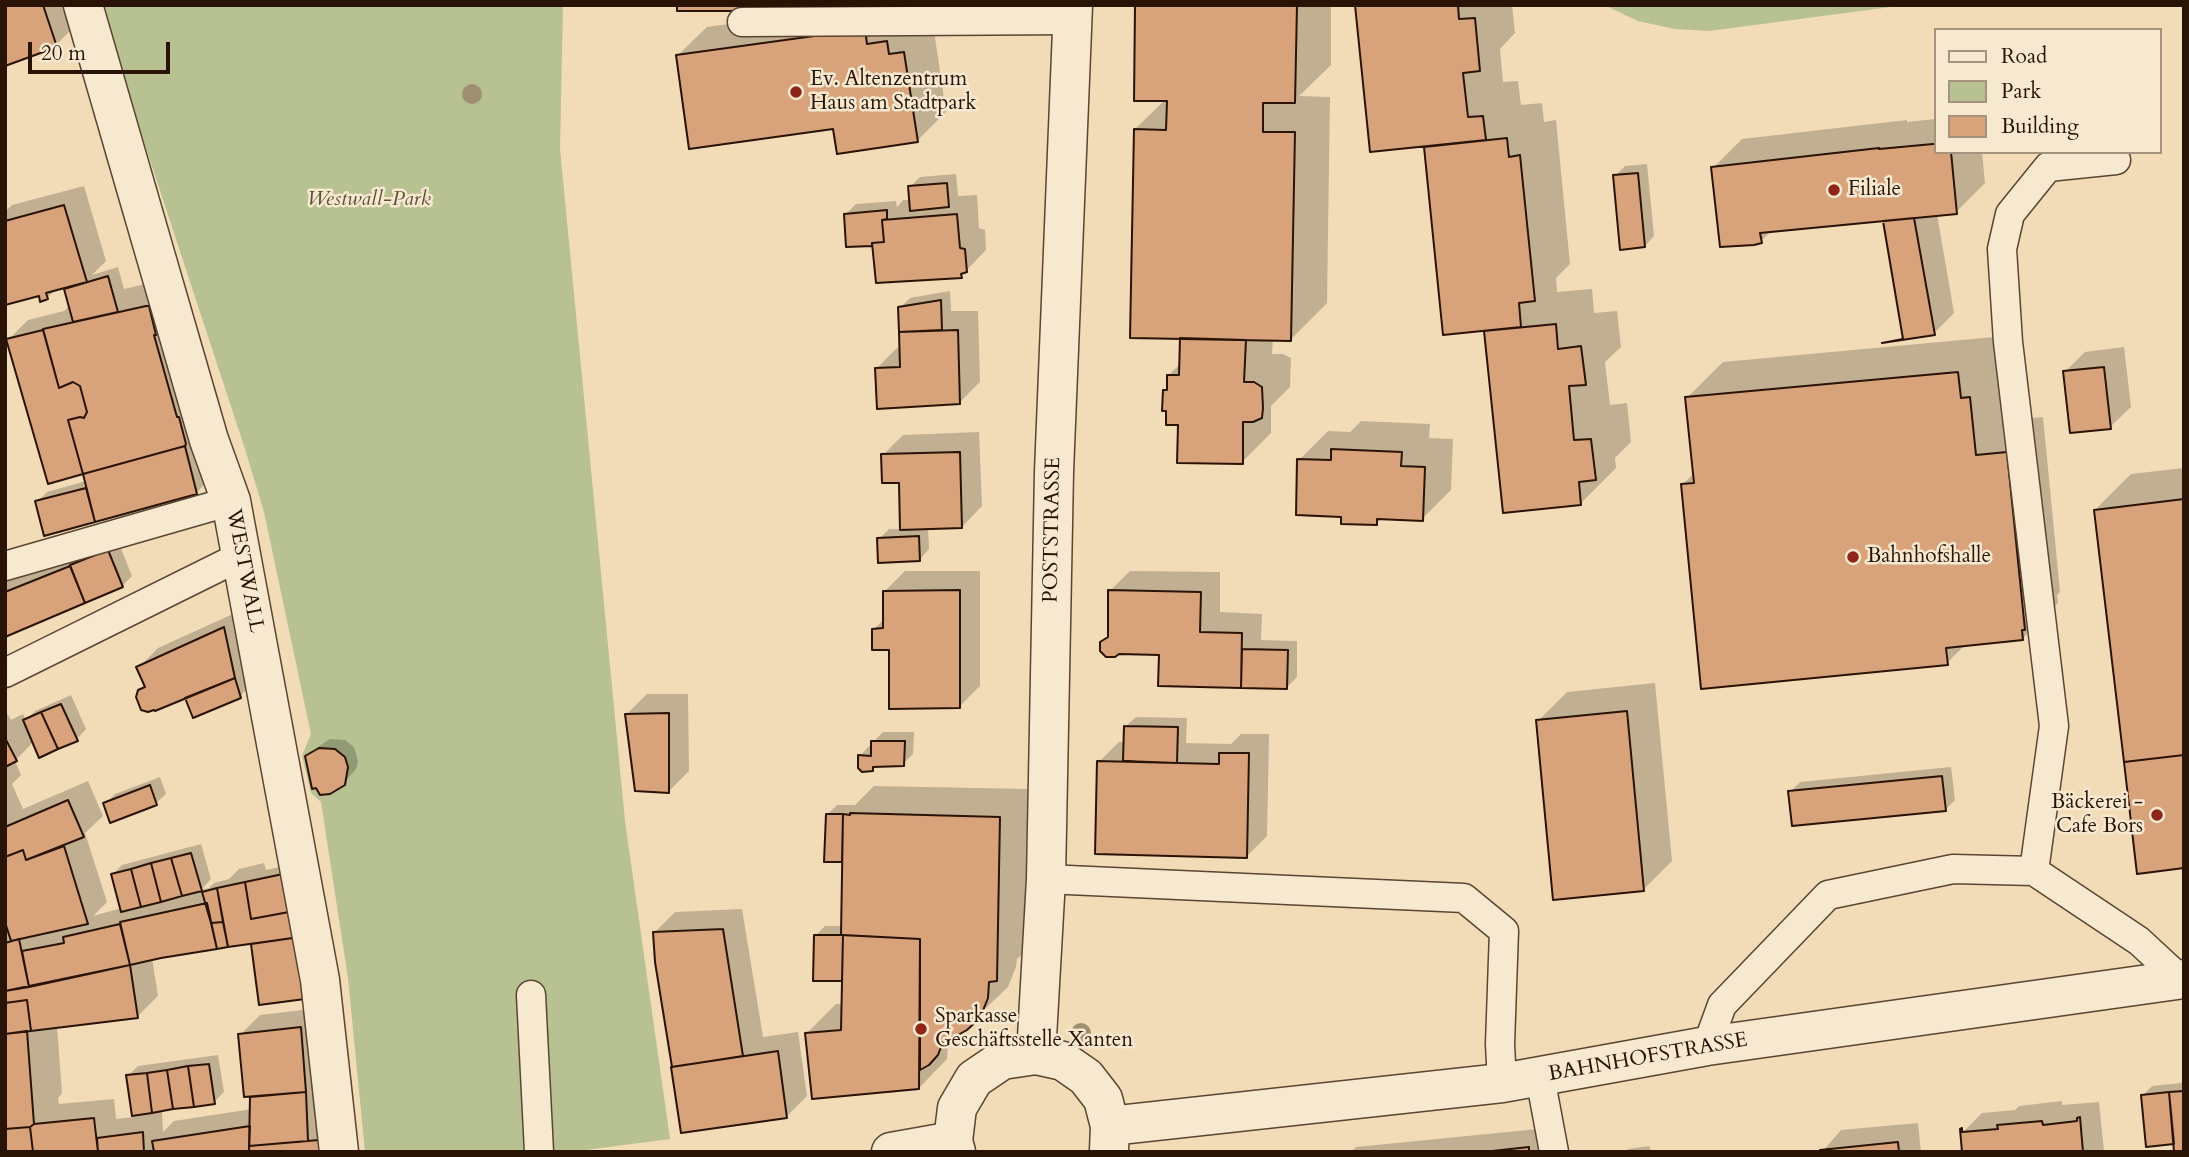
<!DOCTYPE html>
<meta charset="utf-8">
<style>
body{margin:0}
#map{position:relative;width:2189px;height:1157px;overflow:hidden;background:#f2dbb7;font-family:Cardo,serif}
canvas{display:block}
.frame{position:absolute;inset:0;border:7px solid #281305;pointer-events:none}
.legend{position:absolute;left:1934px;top:28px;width:228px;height:126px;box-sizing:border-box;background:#f7e8d0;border:2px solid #a4937f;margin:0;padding:9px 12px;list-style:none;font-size:21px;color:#281305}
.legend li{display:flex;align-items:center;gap:14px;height:35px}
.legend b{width:35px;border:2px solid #a4937f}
.scale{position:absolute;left:28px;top:42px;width:142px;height:32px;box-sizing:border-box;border:4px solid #281305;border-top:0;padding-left:9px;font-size:21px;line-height:24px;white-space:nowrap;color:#281305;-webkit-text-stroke:5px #f7e8d0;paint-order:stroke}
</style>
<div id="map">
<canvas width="2189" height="1157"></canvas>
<div class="frame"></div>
<ul class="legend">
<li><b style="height:9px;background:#f7e8d0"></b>Road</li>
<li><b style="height:19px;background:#b7c191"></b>Park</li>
<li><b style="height:19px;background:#d8a27a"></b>Building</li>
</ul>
<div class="scale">20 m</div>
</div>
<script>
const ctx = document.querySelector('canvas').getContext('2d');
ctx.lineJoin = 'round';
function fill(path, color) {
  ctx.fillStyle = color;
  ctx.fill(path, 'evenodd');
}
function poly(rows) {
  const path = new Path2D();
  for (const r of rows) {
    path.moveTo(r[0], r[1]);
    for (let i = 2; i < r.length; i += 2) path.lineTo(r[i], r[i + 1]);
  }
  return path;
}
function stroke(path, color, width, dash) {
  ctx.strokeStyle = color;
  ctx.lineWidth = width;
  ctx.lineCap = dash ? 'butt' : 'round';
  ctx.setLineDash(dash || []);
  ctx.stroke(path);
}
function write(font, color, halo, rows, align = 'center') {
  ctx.font = font + ' Cardo,serif';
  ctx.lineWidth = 5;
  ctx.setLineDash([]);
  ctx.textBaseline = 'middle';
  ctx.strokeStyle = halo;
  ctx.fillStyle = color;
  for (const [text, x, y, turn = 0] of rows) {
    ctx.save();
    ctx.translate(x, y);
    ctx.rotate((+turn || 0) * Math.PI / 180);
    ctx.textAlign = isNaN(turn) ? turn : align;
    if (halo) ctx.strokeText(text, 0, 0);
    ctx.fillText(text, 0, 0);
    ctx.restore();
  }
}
fill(poly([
 [99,5,563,5,560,149,625,821,670,1139,570,1152,365,1152,348,978,321,802,311,793,302,756,311,734,264,512,245,449],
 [1604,5,1906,5,1709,31,1675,29,1638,21]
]), '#b7c191');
fill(poly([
 [5,5,70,5,76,25,56,45],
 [864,5,894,5,895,16,933,24,946,112,917,141,835,127,678,55,707,27],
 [1137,5,1331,5,1331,65,1299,96,1330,97,1327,303,1291,339,1273,339,1272,354,1283,354,1291,358,1290,387,1271,406,1271,433,1242,462,1180,424,1165,391,1168,387,1168,376,1181,363,1182,337,1135,129,1165,100],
 [1357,5,1512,5,1515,33,1500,49,1503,82,1518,81,1521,105,1542,103,1544,122,1556,120,1570,264,1556,278,1557,292,1592,289,1594,313,1617,311,1621,347,1605,362,1610,405,1627,403,1631,442,1615,458,1616,468,1580,504,1505,511,1486,329,1445,333,1425,145],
 [1935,119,1935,152,1982,152,1985,183,1956,212,1937,214,1954,313,1934,333,1888,219,1772,230,1761,241,1713,168,1742,139,1907,120,1907,122],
 [1647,164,1654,236,1645,246,1615,176,1625,166],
 [956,174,958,196,977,195,979,228,985,230,986,250,961,276,874,241,872,244,846,214,856,204,896,201,897,207,903,200,911,200,910,187,920,177],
 [84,186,106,261,92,275,118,267,124,289,176,277,216,473,196,493,45,534,37,502,47,492,86,481,85,474,8,340,28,320,64,311,70,305,66,289,70,285,56,289,47,298,40,293,5,303,5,212,12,205],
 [950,291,951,311,978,311,980,382,960,402,877,368,897,348,901,348,900,308,910,298],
 [1994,337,2011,420,2043,417,2060,592,2057,595,2058,603,2022,639,1966,644,1947,663,1682,485,1695,472,1687,398,1723,362],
 [2124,347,2131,407,2110,427,2065,372,2085,352],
 [1361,421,1430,424,1429,438,1453,439,1451,490,1422,519,1383,517,1376,523,1343,516,1299,460,1328,431,1350,432],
 [979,432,982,506,962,527,928,527,929,549,920,559,879,539,889,529,902,529,901,481,883,455,903,435],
 [2184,468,2184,866,2095,510,2131,474],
 [118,541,132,576,122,586,5,636,5,580,91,547],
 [905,571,980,571,980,686,960,706,891,648,874,629,885,618,885,591],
 [1130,571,1220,572,1220,612,1262,614,1261,640,1297,641,1297,677,1287,687,1160,684,1161,653,1102,643,1109,635,1110,591],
 [244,609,250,686,240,696,187,696,140,691,146,685,138,668,158,648],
 [1655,683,1672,861,1643,890,1538,721,1567,692],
 [647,694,688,694,689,771,669,791,627,714],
 [71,695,86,729,77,739,34,741,15,761,21,775,12,784,23,809,88,781,103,816,85,833,107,902,93,916,122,908,113,874,122,865,201,844,211,879,201,890,209,888,214,883,229,879,239,869,264,863,266,870,294,864,319,917,261,1003,252,942,152,958,158,996,138,1016,57,1026,62,1093,58,1098,59,1104,114,1099,116,1119,134,1117,128,1076,138,1066,218,1055,224,1092,214,1102,162,1110,163,1132,174,1121,252,1109,251,1095,240,1035,260,1015,320,1008,339,1152,5,1152,5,710,11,720,23,714,26,720,35,711],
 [1136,717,1187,718,1186,743,1231,744,1241,734,1269,734,1267,836,1247,856,1099,762,1119,742,1125,742,1126,726],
 [883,732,914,732,913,754,903,764,877,765,872,770,860,756,869,746,873,746,873,742],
 [330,739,345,740,354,747,358,761,356,769,341,786,317,786,307,757,318,747],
 [1951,767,1955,800,1945,810,1790,792,1800,782],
 [160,777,166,794,156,803,105,804,115,794],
 [874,786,1028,789,1026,951,1017,959,1016,967,1008,987,948,1044,947,1059,919,1088,807,1033,836,1004,843,1004,843,980,815,979,815,936,825,926,844,926,845,857,842,860,827,815,837,805,855,805],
 [742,909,763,1037,798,1032,807,1096,787,1116,682,1131,655,932,675,912],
 [2184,1080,2184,1152,2142,1096,2152,1086,2181,1083],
 [2062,1101,2062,1105,2099,1102,2104,1152,1964,1152,1962,1133,1982,1113,2015,1110,2019,1106],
 [1918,1123,1921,1152,1822,1152,1841,1130],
 [1548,1128,1550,1152,1351,1152,1356,1147],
 [1649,1146,1652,1152,1625,1152,1628,1149]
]), '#0003');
const building = poly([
 [5,5,43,5,57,47,5,66,5,5],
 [677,5,750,5,750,11,677,11,677,5],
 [1135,5,1297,5,1295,103,1263,103,1263,132,1295,132,1291,341,1130,338,1134,129,1166,130,1167,101,1134,101,1135,5],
 [1355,5,1458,5,1459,19,1475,18,1480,71,1463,73,1468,117,1483,116,1486,140,1370,152,1355,5],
 [865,29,867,44,887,41,889,54,904,52,918,142,837,154,833,129,689,149,676,55,865,29],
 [1507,138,1509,157,1520,155,1535,301,1519,303,1521,327,1443,335,1424,147,1507,138],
 [1933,144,1935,144,1935,152,1951,152,1957,214,1760,233,1762,243,1754,245,1720,247,1711,167,1879,148,1879,149,1933,144],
 [1638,173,1645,247,1620,250,1613,175,1638,173],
 [947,183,949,207,910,211,908,186,947,183],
 [64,205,87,282,46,293,48,299,40,302,39,296,5,305,5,221,64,205],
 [887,210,887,219,882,220,884,242,872,243,872,246,846,247,844,214,887,210],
 [957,214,960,248,965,249,967,272,961,274,962,278,876,283,872,243,884,242,882,220,957,214],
 [1914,218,1935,335,1882,343,1903,339,1883,221,1914,218],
 [108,276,118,312,73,322,64,289,108,276],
 [941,300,942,330,899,332,898,307,941,300],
 [146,306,149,306,156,335,154,335,177,417,179,417,186,444,185,446,83,474,68,420,80,417,84,418,87,412,80,386,73,382,59,388,43,329,146,306],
 [1556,324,1558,349,1581,346,1586,385,1569,386,1574,440,1591,439,1596,480,1579,482,1581,505,1503,513,1484,331,1556,324],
 [43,330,59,388,73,382,80,386,87,412,84,418,80,417,68,420,83,474,48,484,6,339,43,330],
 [958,330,960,404,877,409,875,368,900,367,899,332,958,330],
 [1180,338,1246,340,1244,382,1254,382,1262,387,1263,408,1262,418,1253,422,1243,422,1243,464,1177,463,1178,425,1166,425,1166,411,1162,411,1163,390,1167,390,1167,375,1179,375,1180,338],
 [2104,367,2111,429,2070,433,2063,371,2104,367],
 [1958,372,1961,398,1970,397,1976,455,2007,452,2025,630,2022,630,2023,640,1946,648,1948,665,1701,689,1681,484,1694,483,1685,397,1958,372],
 [185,446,197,494,95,522,83,474,185,446],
 [1331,449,1402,452,1401,466,1425,467,1423,521,1377,519,1377,525,1341,524,1341,517,1296,515,1297,459,1331,460,1331,449],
 [960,452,962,528,900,530,899,483,882,483,881,454,960,452],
 [86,488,95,522,44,536,35,501,86,488],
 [2184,499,2184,755,2124,762,2094,510,2184,499],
 [919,536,920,561,878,563,877,538,919,536],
 [108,550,123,587,85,603,70,565,108,550],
 [70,566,85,603,5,637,5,592,70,566],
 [960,590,960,708,889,709,889,650,872,650,872,629,883,628,883,591,960,590],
 [1108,590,1201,592,1200,632,1242,633,1241,688,1158,686,1159,655,1119,654,1115,657,1106,657,1100,651,1100,642,1108,637,1108,590],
 [224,627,235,678,155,711,154,710,148,712,141,710,136,697,138,690,145,687,136,667,224,627],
 [1242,649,1288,650,1287,689,1241,688,1242,649],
 [235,678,241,698,193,718,185,698,235,678],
 [61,704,78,741,58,749,41,712,61,704],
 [1627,711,1644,891,1553,900,1536,720,1627,711],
 [41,712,58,749,39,758,23,720,41,712],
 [669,713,669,793,635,791,625,714,669,713],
 [1124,726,1178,727,1177,763,1123,761,1124,726],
 [5,738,17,761,5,767,5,738],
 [871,741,905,741,904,766,873,767,873,771,862,772,858,768,858,755,871,756,871,741],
 [319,748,335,749,345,757,348,767,345,785,330,794,320,795,316,788,312,789,305,756,319,748],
 [1219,753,1249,753,1247,858,1095,854,1097,761,1219,764,1219,753],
 [2184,755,2184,868,2137,874,2124,762,2184,755],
 [1942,776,1946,811,1792,826,1788,791,1942,776],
 [150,785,157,805,110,823,103,803,150,785],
 [68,800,84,837,26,860,23,850,5,857,5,827,68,800],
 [850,813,1000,817,997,981,989,982,988,998,980,1018,967,1030,958,1035,944,1039,938,1055,929,1065,920,1070,920,939,841,935,843,814,850,815,850,813],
 [826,814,843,814,842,862,824,862,826,814],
 [64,846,88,924,11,941,5,922,5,857,23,850,26,860,64,846],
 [191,853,202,891,182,896,171,858,191,853],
 [171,858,182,896,161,902,151,863,171,858],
 [151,863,161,902,141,907,131,869,151,863],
 [131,869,141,907,121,912,111,874,131,869],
 [283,874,289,912,251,919,245,882,283,874],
 [245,882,251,919,289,912,300,937,228,947,217,888,245,882],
 [217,888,223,922,211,923,202,892,217,888],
 [207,903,217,949,161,958,130,965,120,922,207,903],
 [223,922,228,947,217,949,211,923,223,922],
 [120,924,130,965,29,987,22,951,64,943,63,937,120,924],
 [723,929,743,1056,672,1067,655,962,653,932,723,929],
 [814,935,843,935,842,981,813,981,814,935],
 [843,935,920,939,919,1089,812,1099,805,1033,841,1030,843,935],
 [300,937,305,999,259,1005,251,944,300,937],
 [19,939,29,987,5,991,5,943,19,939],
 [130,965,138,1018,31,1031,27,1000,5,1003,5,991,130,965],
 [27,1000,31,1031,5,1034,5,1003,27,1000],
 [301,1027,306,1092,244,1097,238,1034,301,1027],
 [27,1031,34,1124,30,1127,5,1129,5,1034,27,1031],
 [778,1051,787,1118,681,1133,671,1067,778,1051],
 [209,1064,215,1104,194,1107,188,1066,209,1064],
 [188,1066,194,1107,173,1109,167,1070,188,1066],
 [167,1070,173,1109,152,1113,147,1073,167,1070],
 [147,1073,152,1113,132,1116,126,1075,147,1073],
 [2184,1091,2184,1152,2174,1152,2169,1092,2184,1091],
 [306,1092,308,1141,249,1146,250,1097,306,1092],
 [2169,1092,2174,1144,2146,1147,2141,1095,2169,1092],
 [2080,1117,2083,1152,1962,1152,1960,1129,1962,1128,1962,1132,1998,1129,1997,1125,2042,1121,2043,1125,2077,1121,2077,1118,2080,1117],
 [94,1118,98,1152,33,1152,30,1127,34,1124,94,1118],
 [250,1126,249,1152,154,1152,152,1141,250,1126],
 [30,1127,33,1152,5,1152,5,1129,30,1127],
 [143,1132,144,1152,98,1152,97,1138,143,1132],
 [319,1140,320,1152,249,1152,249,1146,319,1140],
 [1898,1142,1899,1152,1820,1152,1820,1150,1898,1142],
 [1529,1147,1529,1152,1483,1152,1529,1147]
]);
fill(building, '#d8a27a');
stroke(building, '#281305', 2);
const service = poly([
 [742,22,1073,20],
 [5,566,231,501],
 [5,673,241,556],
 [2034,871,2054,726,2008,342,2002,249,2010,214,2048,167,2116,160],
 [1046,879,1464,898,1504,931,1500,1044,1502,1083],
 [531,995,539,1152],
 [1707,1046,1722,1005,1828,895,1953,869,2034,871,2139,941,2180,979],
 [1540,1077,1554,1152]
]);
const minor = poly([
 [83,5,209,440,231,501,320,980,339,1152],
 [891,1152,953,1141]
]);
const tertiary = poly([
 [1036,1055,1046,879,1054,472,1073,5],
 [1110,1126,1502,1083,1707,1046,2184,979],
 [956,1152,953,1141,957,1108,974,1079,1002,1060,1036,1055,1063,1061,1086,1077,1103,1099,1110,1126,1109,1150]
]);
stroke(service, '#5a4532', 31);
stroke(minor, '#5a4532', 41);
stroke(tertiary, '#5a4532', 41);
stroke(service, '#f7e8d0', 28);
stroke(minor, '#f7e8d0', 38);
stroke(tertiary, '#f7e8d0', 38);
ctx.fillStyle = '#9e8f70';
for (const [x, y] of [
 [472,94],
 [1081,1033]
]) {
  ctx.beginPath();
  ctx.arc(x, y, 10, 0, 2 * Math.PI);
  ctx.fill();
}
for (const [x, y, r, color] of [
 [796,92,7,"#8f2418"],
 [1834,190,7,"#8f2418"],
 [1853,557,7,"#8f2418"],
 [2157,815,7,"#8f2418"],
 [921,1029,7,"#8f2418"]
]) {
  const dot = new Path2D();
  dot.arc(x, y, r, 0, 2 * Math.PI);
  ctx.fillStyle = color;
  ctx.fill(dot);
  stroke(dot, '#f7e8d0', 2.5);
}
write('21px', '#281305', '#f7e8d0', [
 ["Ev. Altenzentrum",810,80],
 ["Haus am Stadtpark",810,104],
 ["Filiale",1848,190],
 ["Bahnhofshalle",1867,557],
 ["Bäckerei -",2143,803,"right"],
 ["Cafe Bors",2143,827,"right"],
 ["Sparkasse",935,1017],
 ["Geschäftsstelle Xanten",935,1041]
], 'left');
write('italic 21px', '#5a5036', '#f7e8d0', [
 ["Westwall-Park",369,200]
]);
write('21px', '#281305', '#f7e8d0', [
 ["POSTSTRASSE",1053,530,-89],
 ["WESTWALL",244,571,79],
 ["BAHNHOFSTRASSE",1648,1058,-10]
]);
</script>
